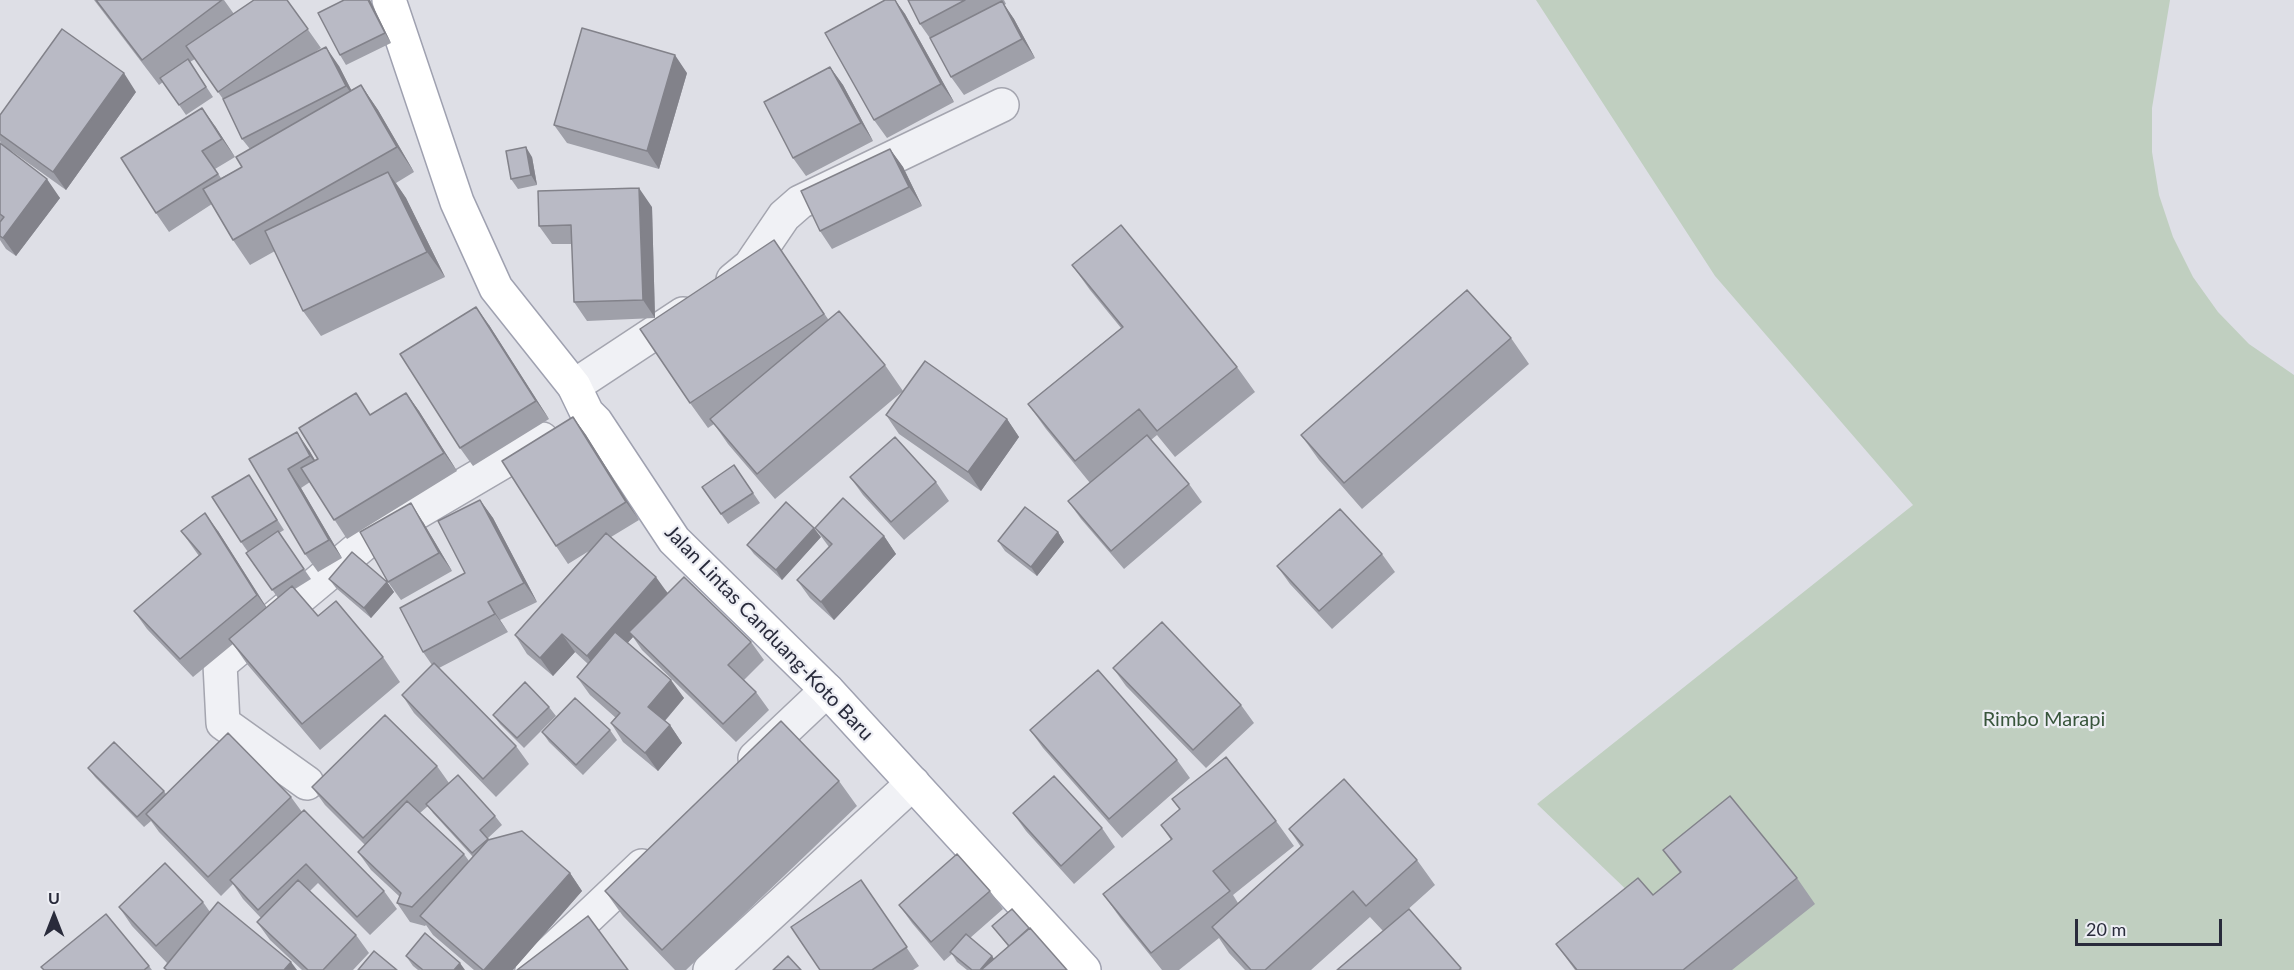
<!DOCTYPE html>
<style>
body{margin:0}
#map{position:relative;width:2294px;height:970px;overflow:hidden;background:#dedfe6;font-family:Lato,sans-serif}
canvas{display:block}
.north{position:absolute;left:24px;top:886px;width:60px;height:60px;-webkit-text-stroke:4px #edeef4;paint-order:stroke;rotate:0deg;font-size:16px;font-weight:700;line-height:24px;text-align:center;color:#292b3b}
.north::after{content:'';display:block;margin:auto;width:21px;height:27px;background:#292b3b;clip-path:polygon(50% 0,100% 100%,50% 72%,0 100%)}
.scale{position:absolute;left:2075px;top:919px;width:147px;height:27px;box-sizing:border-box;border:3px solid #292b3b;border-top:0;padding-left:8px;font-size:18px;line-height:21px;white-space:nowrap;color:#292b3b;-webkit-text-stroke:4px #edeef4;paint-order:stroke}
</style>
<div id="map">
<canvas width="2294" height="970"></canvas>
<div class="north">U</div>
<div class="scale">20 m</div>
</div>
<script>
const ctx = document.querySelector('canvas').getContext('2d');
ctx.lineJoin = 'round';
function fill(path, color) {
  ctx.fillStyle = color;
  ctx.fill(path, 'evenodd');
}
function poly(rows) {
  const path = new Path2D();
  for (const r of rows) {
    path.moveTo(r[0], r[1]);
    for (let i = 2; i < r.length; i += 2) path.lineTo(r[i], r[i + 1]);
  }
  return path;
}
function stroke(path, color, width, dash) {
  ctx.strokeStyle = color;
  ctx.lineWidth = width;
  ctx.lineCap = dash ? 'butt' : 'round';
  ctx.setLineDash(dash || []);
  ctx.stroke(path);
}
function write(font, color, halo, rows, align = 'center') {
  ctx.font = font + ' Lato,sans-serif';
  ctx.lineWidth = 4.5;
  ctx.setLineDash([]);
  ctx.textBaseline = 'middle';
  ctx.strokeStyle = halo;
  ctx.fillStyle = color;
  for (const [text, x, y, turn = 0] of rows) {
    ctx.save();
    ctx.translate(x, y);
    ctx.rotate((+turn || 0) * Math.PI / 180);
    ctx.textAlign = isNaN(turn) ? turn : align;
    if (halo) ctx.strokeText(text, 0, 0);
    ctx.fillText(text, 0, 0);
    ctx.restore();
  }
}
fill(poly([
 [1536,0,2170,0,2152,108,2152,152,2159,195,2173,237,2193,277,2218,312,2249,344,2294,375,2294,970,1710,970,1537,804,1913,505,1715,276]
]), '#c0cfc0');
const minor = poly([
 [733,280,750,266,784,216,800,202,1002,105],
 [574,386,683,314],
 [755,758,827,690],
 [307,783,223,723,220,664,365,543,542,439],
 [532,970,642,866],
 [710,970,913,783]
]);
const major = poly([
 [389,0,457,202,496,288,574,386,587,413,596,422,674,540,827,690,1084,970]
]);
stroke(minor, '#a4a5af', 36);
stroke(major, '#9fa1b0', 36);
stroke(minor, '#f0f1f5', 33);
stroke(major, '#fff', 33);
fill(poly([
 [94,0,224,0,234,14,287,0,321,48,309,56,339,66,351,90,361,85,378,110,414,172,396,183,406,198,445,277,321,336,303,311,275,251,250,265,233,240,212,204,169,232,156,213,215,126,235,157,215,169,221,178,242,167,250,149,242,139,223,99,195,59,190,62,213,97,186,115,163,82,159,85],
 [344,0,370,0,391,43,346,65,340,55],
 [885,0,895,0,905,14,954,102,887,138,874,120],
 [908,0,1004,0,1006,4,1004,5,1014,19,1035,58,964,95,951,77,932,41,920,24],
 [830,67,843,85,873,141,806,176,793,158],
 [687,73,659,169,567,143,554,125],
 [136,92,66,190,10,150,60,198,16,256,6,249,0,240,0,143,3,146,0,141,0,115],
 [890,149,903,167,922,206,832,249,820,231],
 [532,157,537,185,518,189,511,179],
 [652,207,655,318,587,321,574,302,572,244,552,244,539,226],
 [774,240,828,319,885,365,903,391,775,499,728,444,714,424,708,428,690,403],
 [1072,265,1237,367,1255,392,1175,457,1157,435,1151,440,1189,484,1202,502,1124,569,1081,519,1068,501,1090,483,1046,429,1028,404,1121,328,1090,290],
 [489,325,549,419,473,466,460,448],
 [1511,338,1529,364,1362,509,1319,460,1301,435],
 [406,393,419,411,457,471,347,539,310,482,301,488,342,558,318,572,305,554,249,459,309,450,315,460,371,415],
 [886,415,1007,419,1019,437,981,491,899,434],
 [573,417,586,435,639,520,611,537,668,593,751,642,764,660,744,680,756,692,769,710,736,742,642,650,633,637,627,643,684,698,665,721,670,725,682,743,658,771,623,742,611,723,616,718,590,695,577,677,588,664,575,652,553,676,527,654,515,635,589,551,568,564,556,546],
 [734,465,760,503,728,524,702,487],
 [249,475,284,530,279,533,311,579,295,589,318,616,383,657,400,682,320,750,247,664,233,644,193,677,147,629,134,611,199,556,181,531,218,531,267,608,278,598,246,553,248,552,241,542],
 [850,477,936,482,949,501,904,540,863,495],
 [480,500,493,518,537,602,500,620,508,632,439,668,516,746,529,764,496,797,414,713,402,695,432,665,423,652,465,573],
 [423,522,452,571,401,600,388,582],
 [815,528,884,536,896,554,834,620,810,598,797,580,829,547],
 [1058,532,1064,542,1037,576,1005,551,998,541],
 [821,537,782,580,754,554,747,545],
 [1382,554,1395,572,1332,629,1290,584,1277,566],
 [329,579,387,582,394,592,371,618,336,588],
 [1113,668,1241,705,1254,723,1206,768,1126,686],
 [549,707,556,716,524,748,500,724,493,715],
 [610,730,617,740,583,775,549,742,542,732],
 [1030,730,1177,760,1190,778,1122,838,1043,748],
 [437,766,449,783,495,816,502,825,488,838,489,840,570,873,582,891,513,970,474,970,433,935,426,925,425,926,410,922,397,903,400,897,371,870,358,852,365,845,325,805,312,787],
 [428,806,433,813,473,857,469,861,464,854,420,813],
 [88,768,164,791,166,794,291,797,302,812,384,891,397,909,370,935,318,883,310,891,356,935,369,953,353,970,302,970,270,940,257,922,261,918,243,899,233,884,221,896,159,832,151,821,144,827,95,777],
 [839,781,857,806,686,970,675,970,623,916,605,891],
 [1172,799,1276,821,1294,846,1233,895,1238,903,1301,847,1289,829,1417,860,1435,885,1395,921,1409,909,1462,970,1337,970,1383,931,1370,917,1311,970,1245,970,1229,953,1219,938,1179,970,1162,970,1121,919,1103,894,1171,840,1161,825,1180,810],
 [1013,813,1102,828,1115,847,1074,884,1026,831],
 [1663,850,1797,878,1815,904,1732,970,1575,970,1556,944,1653,895,1680,873],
 [861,880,919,966,913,970,820,970],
 [990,891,1003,909,970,938,992,956,994,959,1008,946,992,926,1067,970,967,970,957,962,952,954,944,961,912,923,899,905],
 [203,902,210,912,297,970,165,970,164,968,167,963,132,926,119,907],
 [406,956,465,970,418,970,413,966],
 [149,966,152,970,43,970]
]), '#9fa0a9');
fill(poly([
 [368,0,370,0,391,43,385,33],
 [895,0,905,14,954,102,941,84],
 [1002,1,1014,19,1035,58,1022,39],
 [326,47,339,66,359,105,346,86],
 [675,55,687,73,659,169,647,151],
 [830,67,843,85,873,141,861,123],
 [124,73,136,92,66,190,53,172],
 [361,85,378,110,414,172,397,147],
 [202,108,215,126,235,157,222,139],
 [526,147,532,157,537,185,531,175],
 [890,149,903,167,922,206,909,187],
 [388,172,406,198,445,277,427,252],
 [47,179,60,198,16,256,3,238],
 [639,188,652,207,655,318,643,300],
 [476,307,489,325,549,419,536,401],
 [406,393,419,411,457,471,444,453],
 [573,417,586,435,639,520,626,502],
 [1007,419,1019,437,981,491,968,472],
 [297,432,309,450,323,474,310,456],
 [288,469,301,488,342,558,329,540],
 [480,500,493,518,537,602,524,583],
 [411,503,423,522,452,571,439,553],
 [205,513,218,531,270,613,257,595],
 [814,528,821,537,782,580,776,570],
 [1058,532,1064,542,1037,576,1031,567],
 [884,536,896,554,834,620,821,602],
 [656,577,669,595,629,632,633,637,600,674,587,656],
 [387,582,394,592,371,618,364,608],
 [488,602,508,632,495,614],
 [562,634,575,652,553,676,540,658],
 [671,680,684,698,661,725,648,707],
 [670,725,682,743,658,771,645,753],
 [570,873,582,891,513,970,484,970],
 [992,956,999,966,995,970,980,970],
 [291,962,297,970,284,970],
 [460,963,465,970,454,970]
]), '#82828a');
const building = poly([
 [96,0,222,0,142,60,96,0],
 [254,0,287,0,308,29,218,92,186,46,254,0],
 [344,0,368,0,385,33,340,55,318,13,344,0],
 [885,0,895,0,941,84,874,120,825,33,885,0],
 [908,0,965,0,920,24,908,0],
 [1002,1,1022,39,951,77,930,38,1002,1],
 [582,28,675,55,647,151,554,125,582,28],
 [62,29,124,73,53,172,0,134,0,115,62,29],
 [326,47,346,86,242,139,223,99,326,47],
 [188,59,206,87,179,105,160,78,188,59],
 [830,67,861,123,793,158,764,102,830,67],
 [361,85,397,147,233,240,203,189,242,167,236,157,361,85],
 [202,108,222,139,202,151,218,174,156,213,121,158,202,108],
 [0,143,47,179,3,238,0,236,0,222,4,217,0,214,0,143],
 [526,147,531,175,511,179,506,151,526,147],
 [890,149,909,187,820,231,801,191,890,149],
 [388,172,427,252,303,311,265,231,388,172],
 [639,188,643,300,574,302,571,225,539,226,538,191,639,188],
 [1121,225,1237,367,1157,431,1139,409,1075,461,1028,404,1123,327,1072,265,1121,225],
 [774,240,824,314,690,403,640,329,774,240],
 [1467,290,1511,338,1344,483,1301,435,1467,290],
 [476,307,536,401,460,448,400,354,476,307],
 [839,311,885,365,757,474,710,419,839,311],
 [925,361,1007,419,968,472,886,415,925,361],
 [356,393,370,415,406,393,444,453,334,520,301,468,318,459,299,428,356,393],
 [573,417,626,502,556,546,502,461,573,417],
 [297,432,310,456,288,469,329,540,305,554,249,459,297,432],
 [1147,435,1189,484,1111,551,1068,501,1147,435],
 [895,437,936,482,891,522,850,477,895,437],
 [734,465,753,493,721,514,702,487,734,465],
 [249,475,277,520,241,542,212,497,249,475],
 [843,498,884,536,821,602,797,580,832,544,815,528,843,498],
 [480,500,524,583,488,602,495,614,423,652,400,608,465,573,438,521,480,500],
 [786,502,814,528,776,570,747,545,786,502],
 [411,503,439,553,388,582,360,532,411,503],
 [1025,507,1058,532,1031,567,998,541,1025,507],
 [1340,509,1382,554,1319,611,1277,566,1340,509],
 [205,513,257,595,180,659,134,611,201,554,181,531,205,513],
 [278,531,304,569,272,590,246,553,278,531],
 [606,533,656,577,587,656,562,634,540,658,515,635,606,533],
 [352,552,387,582,364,608,329,579,352,552],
 [684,577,751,642,728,665,756,692,723,724,629,632,684,577],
 [292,586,318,616,336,601,383,657,302,724,229,639,292,586],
 [1162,622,1241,705,1193,750,1113,668,1162,622],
 [615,632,671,680,648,707,670,725,645,753,611,723,620,713,577,677,615,632],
 [434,663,516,746,483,779,402,695,434,663],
 [1098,670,1177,760,1109,819,1030,730,1098,670],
 [525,682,549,707,517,738,493,715,525,682],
 [575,698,610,730,576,765,542,732,575,698],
 [385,715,437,766,363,838,312,787,385,715],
 [781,721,839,781,662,950,605,891,781,721],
 [228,733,291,797,208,877,146,814,228,733],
 [114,742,164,791,137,817,88,768,114,742],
 [1226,757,1276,821,1213,871,1230,891,1151,953,1103,894,1172,839,1161,825,1180,809,1172,799,1226,757],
 [458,775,495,816,480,830,488,839,472,853,426,804,458,775],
 [1054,776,1102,828,1061,866,1013,813,1054,776],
 [1344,779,1417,860,1366,906,1353,891,1265,970,1251,970,1212,927,1303,845,1289,829,1344,779],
 [1730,796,1797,878,1683,970,1577,970,1556,944,1638,878,1653,895,1681,872,1663,850,1730,796],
 [407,801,464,854,412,907,397,903,401,893,358,852,407,801],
 [304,810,384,891,357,917,306,864,258,910,230,880,304,810],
 [522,831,570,873,484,970,483,970,420,916,488,840,522,831],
 [957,854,990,891,931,942,899,905,957,854],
 [165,863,203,902,156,946,119,907,165,863],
 [298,880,356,935,323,970,308,970,257,922,298,880],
 [861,880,907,947,872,970,820,970,791,927,861,880],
 [218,902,291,962,284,970,167,970,164,968,218,902],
 [1012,909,1029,928,1009,946,992,926,1012,909],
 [1409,909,1461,968,1459,970,1337,970,1409,909],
 [106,914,149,966,144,970,44,970,41,967,106,914],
 [588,916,628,970,517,970,588,916],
 [1030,928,1067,970,981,970,1030,928],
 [425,933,460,963,454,970,423,970,406,956,425,933],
 [966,934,992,956,980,970,972,970,950,952,966,934],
 [374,951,397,970,358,970,374,951],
 [788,956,801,970,773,970,788,956]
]);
fill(building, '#b9bac5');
stroke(building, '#82828a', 1.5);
write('20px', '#292b3b', '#edeef4', [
 ["Jalan Lintas Canduang-Koto Baru",769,633,46]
]);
write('20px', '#38553b', '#edeef4', [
 ["Rimbo Marapi",2044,720]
]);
</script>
